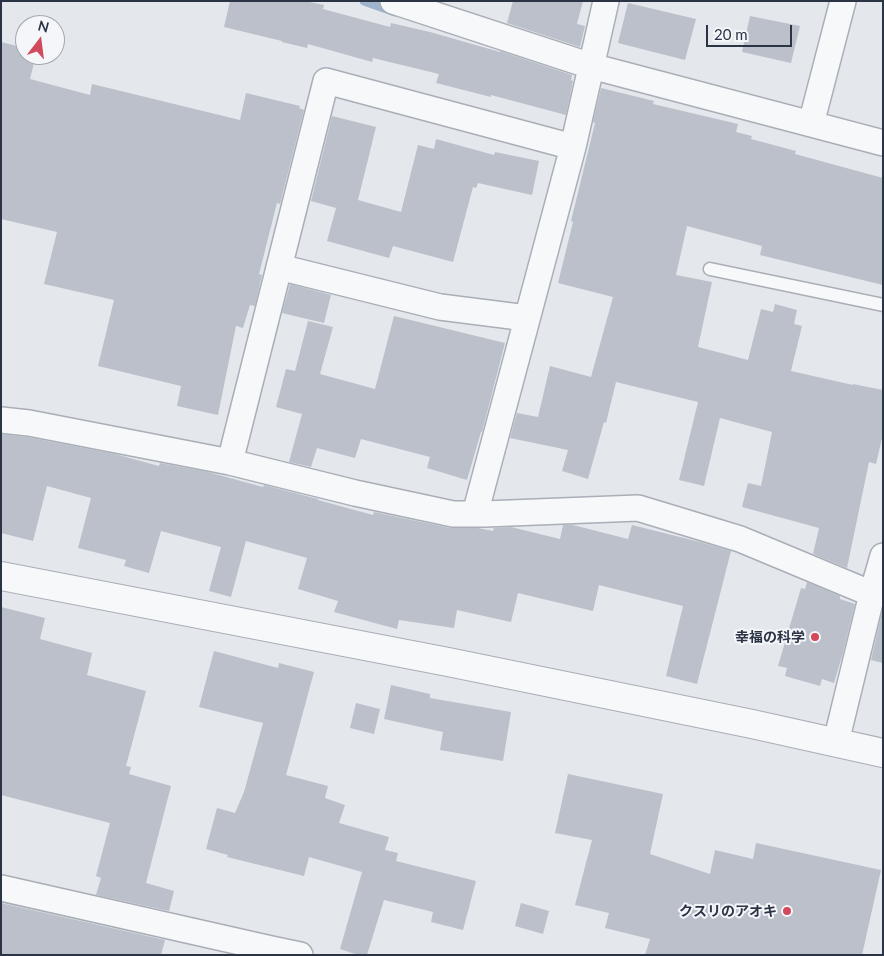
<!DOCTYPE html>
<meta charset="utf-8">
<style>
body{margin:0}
#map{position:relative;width:884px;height:956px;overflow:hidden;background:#e4e7ec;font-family:Lato,sans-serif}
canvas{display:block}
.frame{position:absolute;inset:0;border:2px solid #2b3445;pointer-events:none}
.north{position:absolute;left:15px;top:15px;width:50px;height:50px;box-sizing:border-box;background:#f4f6f9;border:1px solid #a4a8b1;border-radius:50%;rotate:15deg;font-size:14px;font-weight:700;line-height:20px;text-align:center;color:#2b3445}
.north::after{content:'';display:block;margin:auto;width:18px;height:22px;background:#d1495b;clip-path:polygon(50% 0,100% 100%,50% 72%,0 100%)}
.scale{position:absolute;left:706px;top:25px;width:86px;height:22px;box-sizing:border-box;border:2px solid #2b3445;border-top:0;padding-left:6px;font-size:15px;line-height:18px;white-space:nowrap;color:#2b3445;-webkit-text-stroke:4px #f4f6f9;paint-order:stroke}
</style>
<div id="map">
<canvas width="884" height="956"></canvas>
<div class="frame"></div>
<div class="north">N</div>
<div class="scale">20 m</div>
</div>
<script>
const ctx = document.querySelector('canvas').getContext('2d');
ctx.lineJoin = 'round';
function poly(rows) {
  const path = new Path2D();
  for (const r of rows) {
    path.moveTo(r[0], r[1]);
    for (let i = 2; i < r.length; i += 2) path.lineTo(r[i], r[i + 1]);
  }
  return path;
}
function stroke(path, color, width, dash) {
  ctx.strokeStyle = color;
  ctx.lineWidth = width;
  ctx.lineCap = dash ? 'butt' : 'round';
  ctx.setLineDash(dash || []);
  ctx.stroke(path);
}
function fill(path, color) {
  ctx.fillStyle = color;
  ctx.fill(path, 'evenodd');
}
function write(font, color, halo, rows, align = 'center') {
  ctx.font = font + ' Lato,"Noto Sans JP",sans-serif';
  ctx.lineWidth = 4;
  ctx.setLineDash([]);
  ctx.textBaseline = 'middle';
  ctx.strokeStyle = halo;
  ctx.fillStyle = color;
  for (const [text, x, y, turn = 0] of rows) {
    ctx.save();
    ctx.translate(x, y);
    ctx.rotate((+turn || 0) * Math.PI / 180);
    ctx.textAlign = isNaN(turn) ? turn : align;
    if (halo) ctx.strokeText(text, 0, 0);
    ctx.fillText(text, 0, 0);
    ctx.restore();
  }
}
stroke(poly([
 [364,1,395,12]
]), '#9fb4cc', 9);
fill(poly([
 [230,1,305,1,324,5,323,9,390,27,391,23,430,32,500,52,500,51,572,75,571,80,573,81,566,115,491,95,491,97,436,83,439,74,373,58,372,62,308,44,307,48,282,42,282,41,224,27],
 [513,1,583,1,577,24,585,26,580,47,507,23],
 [628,3,696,19,685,60,618,43],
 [750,16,800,26,791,63,742,52],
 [1,42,25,48,25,55,36,55,30,79,90,95,92,84,240,120,246,93,300,106,299,108,304,110,280,204,277,203,259,274,262,275,255,306,250,305,243,328,236,326,218,415,177,406,181,386,98,366,114,300,44,284,57,232,1,219],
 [601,88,654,101,653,104,738,124,736,132,752,136,751,139,796,151,795,154,883,178,883,285,760,255,762,246,687,226,676,275,712,282,698,347,748,360,761,309,773,312,775,304,797,310,794,324,802,326,791,371,853,385,853,384,883,390,883,434,876,464,869,462,847,568,813,554,819,528,742,507,748,483,761,486,772,432,720,418,704,486,679,480,698,402,616,382,606,423,604,422,588,479,562,471,568,450,510,438,517,413,538,417,550,366,591,377,613,297,558,283,573,222,571,221,595,123,593,122],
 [332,116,376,127,358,200,401,212,418,145,434,149,436,139,494,155,495,152,539,161,532,195,478,183,476,188,473,187,453,262,393,246,389,258,327,241,336,208,311,201],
 [290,284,331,295,324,323,282,313],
 [394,316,505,343,482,432,481,432,467,480,427,468,430,457,361,439,355,458,317,448,311,467,289,462,302,414,276,407,286,369,295,371,308,321,333,327,320,374,375,389],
 [1,434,27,437,115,454,159,466,160,463,208,472,263,487,264,485,318,499,318,500,373,515,374,512,450,528,478,528,493,531,494,528,511,527,560,539,563,525,573,525,628,539,632,525,700,542,731,551,697,684,666,676,683,606,599,585,593,611,518,593,511,622,457,610,454,628,399,620,397,629,334,612,338,601,298,589,307,558,246,541,231,597,209,591,221,547,161,531,149,573,124,566,126,560,78,548,91,498,47,486,33,541,1,533],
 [807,582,840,596,840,599,855,604,843,653,834,683,822,679,820,686,785,676,787,668,778,666,801,588,805,589],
 [1,607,45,618,40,639,92,653,87,675,146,691,126,766,131,767,129,774,171,786,146,883,174,891,169,911,96,895,101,878,96,876,110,823,1,795],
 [882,612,883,612,883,663,871,660],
 [214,651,278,668,279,663,314,672,286,775,328,786,325,798,345,805,339,823,389,837,385,850,398,853,396,861,476,881,463,930,431,922,433,912,384,900,367,955,358,955,340,949,362,872,309,857,304,876,227,857,228,855,206,849,217,808,235,813,244,792,263,723,199,707],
 [391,685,430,694,430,698,511,712,503,761,440,750,443,732,384,719],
 [356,703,380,709,374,734,350,728],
 [568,774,663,794,650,854,710,874,715,850,753,859,756,843,881,870,862,955,645,955,650,939,605,928,609,913,575,905,592,840,555,833],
 [1,903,165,940,161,955,1,955],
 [521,903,549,911,543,934,515,926]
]), '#bbc0ca');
const service = poly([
 [710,269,883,305]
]);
const minor = poly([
 [393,1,591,66,883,143],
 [811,124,843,1],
 [279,267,440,307,527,318],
 [1,420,29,423,230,462,355,493,453,514,485,514,638,508,740,539,872,594,883,556],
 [230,462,326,81,573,147],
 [475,514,573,147,606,1],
 [836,742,872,594],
 [1,888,271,949,300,955]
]);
const tertiary = poly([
 [1,576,448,662,752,724,883,753]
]);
stroke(service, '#a9aeb7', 15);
stroke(minor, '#a9aeb7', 28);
stroke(tertiary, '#a9aeb7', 30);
stroke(service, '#f7f8fa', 12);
stroke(minor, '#f7f8fa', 25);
stroke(tertiary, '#f7f8fa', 28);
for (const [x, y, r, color] of [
 [815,637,5,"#d1495b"],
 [787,911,5,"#d1495b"]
]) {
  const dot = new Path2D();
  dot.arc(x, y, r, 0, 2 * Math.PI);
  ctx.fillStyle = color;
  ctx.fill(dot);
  stroke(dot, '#f4f6f9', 2);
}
write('bold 14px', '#2b3445', '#f4f6f9', [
 ["幸福の科学",805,637],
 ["クスリのアオキ",777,911]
], 'right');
</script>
